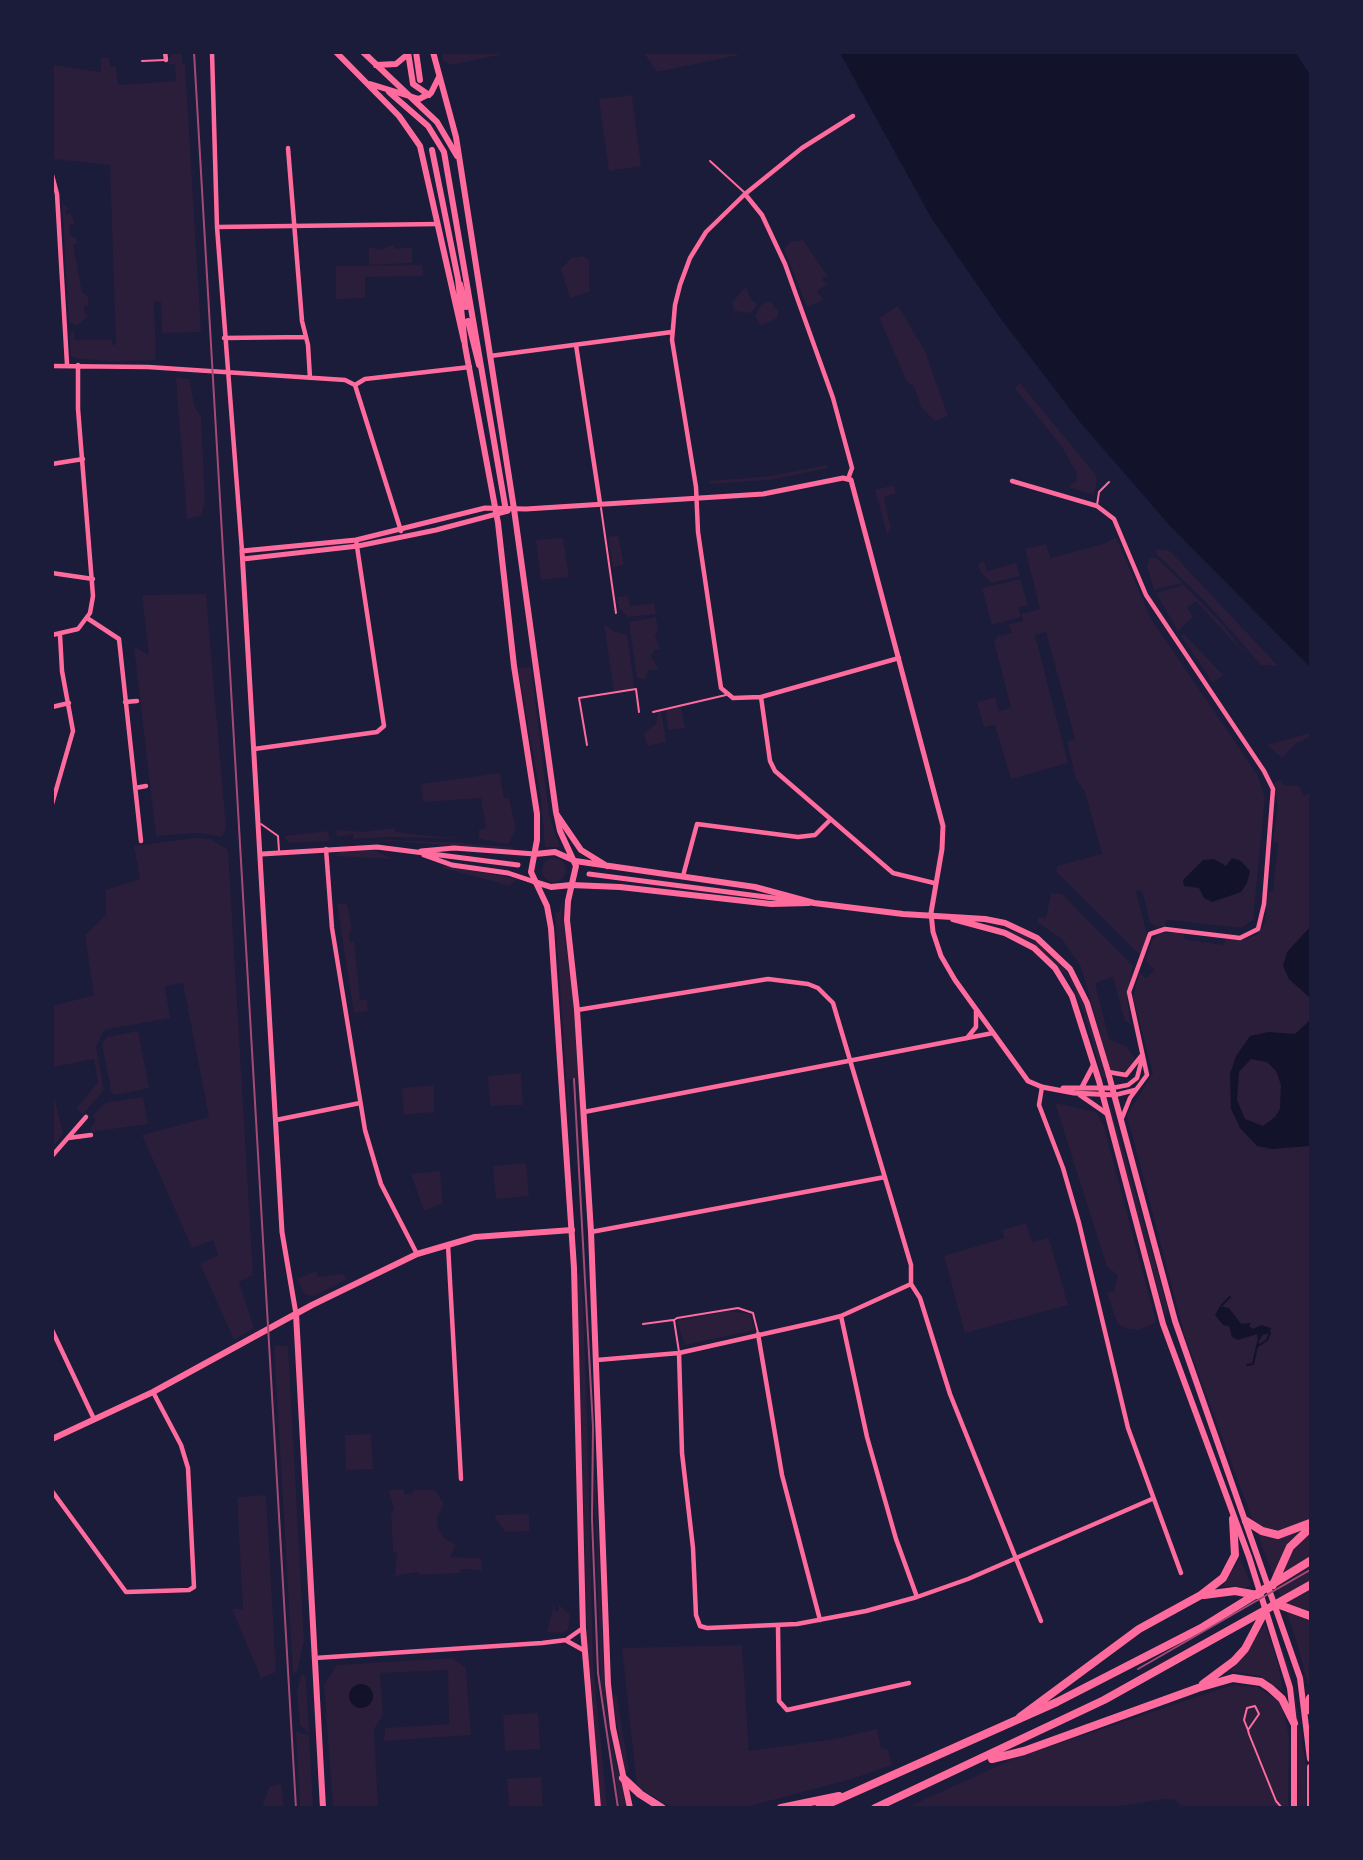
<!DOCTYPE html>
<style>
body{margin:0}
#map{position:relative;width:1363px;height:1860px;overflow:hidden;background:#1b1b3a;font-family:"Exo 2",sans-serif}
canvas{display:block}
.frame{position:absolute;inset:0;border:54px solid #1b1b3a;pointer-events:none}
</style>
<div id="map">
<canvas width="1363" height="1860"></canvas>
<div class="frame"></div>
</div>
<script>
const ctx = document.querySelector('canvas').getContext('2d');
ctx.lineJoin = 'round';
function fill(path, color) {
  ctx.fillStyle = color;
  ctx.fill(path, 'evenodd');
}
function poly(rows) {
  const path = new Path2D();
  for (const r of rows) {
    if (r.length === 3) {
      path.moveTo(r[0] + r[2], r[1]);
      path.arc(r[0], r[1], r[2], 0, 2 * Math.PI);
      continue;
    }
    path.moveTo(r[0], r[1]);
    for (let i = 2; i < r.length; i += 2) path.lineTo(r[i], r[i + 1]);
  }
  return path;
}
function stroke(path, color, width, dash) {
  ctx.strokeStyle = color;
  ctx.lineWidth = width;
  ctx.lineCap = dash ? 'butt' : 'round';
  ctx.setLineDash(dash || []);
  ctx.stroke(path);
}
fill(poly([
 [172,53,182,53,182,64,185,64,201,332,162,333,161,302,154,301,156,360,117,362,75,358,71,356,70,335,74,329,74,340,112,340,112,345,116,344,110,165,53,159,53,65,101,72,101,58,109,58,110,67,116,67,118,85,176,81,175,64,168,64],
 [442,53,442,52,508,53,451,65,443,60],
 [644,53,747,53,657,72],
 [632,95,641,166,609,171,599,99],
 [62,202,69,209,65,211,66,215,71,214,75,225,69,224,70,235,76,238,77,244,73,244,82,292,88,297,89,307,85,305,84,312,89,316,77,325,69,323],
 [803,240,827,276,822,279,826,285,817,291,823,300,807,307,784,249,790,242],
 [392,245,396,249,412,247,412,263,369,265,369,247,381,250],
 [584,256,589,260,589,292,570,298,561,269,571,258],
 [422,265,423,276,365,277,365,298,336,299,336,266],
 [746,287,750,298,757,304,751,313,735,311,732,302],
 [770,301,778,311,777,318,760,326,755,316,761,305],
 [898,306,925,351,948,416,935,421,921,407,914,386,907,382,879,318],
 [176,378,189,379,195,408,201,417,205,502,201,516,187,519],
 [1020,383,1095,474,1097,480,1094,495,1068,487,1077,480,1076,472,1062,447,1015,388],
 [827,465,828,468,771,480,709,484,709,481,770,476],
 [894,485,896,493,884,497,891,529,887,534,875,490],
 [618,535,624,565,613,567,608,537],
 [1116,537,1151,619,1257,774,1265,798,1253,920,1241,928,1167,920,1165,926,1156,927,1150,922,1142,890,1136,891,1147,935,1140,955,1056,871,1057,866,1102,854,1085,792,1076,779,1067,742,1075,739,1046,632,1035,635,1068,763,1011,779,995,725,984,727,977,702,995,697,999,711,1011,708,994,641,998,636,1012,633,1009,624,1023,621,1021,614,1040,609,1025,549,1046,544,1051,558,1103,544],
 [563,538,569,577,541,580,536,540],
 [1158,549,1170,551,1278,666,1261,665,1205,601,1157,555,1155,550],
 [1153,557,1158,559,1182,583,1154,590,1147,566,1149,559],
 [984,561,987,571,1016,563,1020,576,992,583,981,573,978,563],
 [1020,579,1028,605,1018,607,1021,617,992,625,982,588],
 [1184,585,1221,623,1248,657,1196,601,1187,608,1193,617,1178,631,1156,593],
 [206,594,226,828,222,837,197,833,156,836,134,647,149,655,142,595],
 [628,596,630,606,654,603,656,614,628,617,619,608,617,597],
 [656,617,658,630,655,636,660,649,655,649,651,656,659,670,648,670,645,680,637,678,629,622],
 [604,624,613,631,627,635,634,684,632,689,614,691],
 [1184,634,1223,675,1213,683,1181,636],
 [531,667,549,815,560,847,545,847,541,799,518,668],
 [681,707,685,728,668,730,666,710],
 [661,711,666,742,647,746,644,733,656,724,658,712],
 [1310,733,1310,737,1295,744,1282,758,1267,745],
 [500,773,504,798,509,798,516,830,508,844,480,839,388,837,354,839,353,834,337,837,336,830,363,832,394,828,396,832,428,836,479,839,479,830,486,828,481,798,423,802,421,784],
 [1280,779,1284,785,1299,786,1304,796,1310,793,1308,790,1310,788,1310,1690,1292,1627,1185,1337,1127,1115,1153,1073,1133,997,1140,972,1146,978,1155,970,1146,961,1152,940,1160,933,1177,933,1184,934,1184,939,1224,945,1226,939,1244,940,1258,934,1265,923,1268,892,1273,892,1278,843,1273,842,1278,806,1273,784],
 [328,831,330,841,290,843,285,839,284,836],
 [196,838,211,839,228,850,253,1275,239,1282,254,1328,234,1340,200,1264,218,1255,213,1240,192,1248,142,1135,209,1117,183,983,165,986,170,1018,104,1030,96,1047,104,1090,83,1114,76,1109,98,1082,94,1059,53,1067,53,1006,94,995,85,935,106,915,106,890,140,879,134,846],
 [390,840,464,843,519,848,502,850,394,841,339,843],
 [373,850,393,859,334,856,342,851],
 [554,870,12],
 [444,865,507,877,517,879,510,886,443,868],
 [1051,893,1062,894,1133,966,1127,998,1131,1024,1125,1021,1113,977,1095,983,1109,1039,1127,1047,1134,1057,1135,1062,1126,1073,1115,1073,1110,1069,1081,967,1062,939,1037,922,1038,917,1046,918],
 [562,899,562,912,574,1012,583,1148,581,1148,577,1079,569,1079,571,1148,555,913,559,912],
 [347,903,352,931,349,932,350,942,354,942,360,1000,367,1000,368,1011,354,1013,337,904],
 [974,921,1022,934,1042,946,1062,965,1082,999,1106,1077,1102,1077,1083,1010,1068,977,1029,941],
 [138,1031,149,1088,115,1095,111,1091,102,1044,107,1037],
 [521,1073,523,1105,490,1106,488,1076],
 [434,1085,434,1112,404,1115,402,1088],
 [52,1089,63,1133,53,1147,52,1147],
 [143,1097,148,1124,91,1132,91,1127,96,1120,92,1116,105,1103],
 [1055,1103,1096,1112,1104,1127,1156,1322,1139,1330,1127,1329,1118,1324,1114,1314,1107,1293,1114,1291,1118,1275,1107,1267],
 [1111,1107,1167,1306,1166,1319,1108,1108],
 [526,1163,529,1196,496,1199,493,1166],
 [440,1171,443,1203,424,1211,411,1174],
 [1026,1223,1032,1242,1049,1238,1068,1305,965,1333,944,1256,1004,1238,1002,1230],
 [316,1271,318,1277,344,1274,346,1280,313,1296,305,1295,297,1279],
 [577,1274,580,1274,583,1308,587,1417,593,1663,607,1807,601,1807,588,1664],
 [728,1311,750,1314,755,1330,680,1346,684,1343,677,1321],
 [274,1346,288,1346,304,1641,297,1672,293,1674],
 [371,1434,373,1469,346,1470,345,1435],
 [594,1480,596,1480,604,1683,611,1740,626,1805,620,1807,601,1683],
 [404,1489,404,1494,413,1493,413,1490,435,1490,444,1504,437,1518,438,1529,444,1538,456,1545,450,1557,481,1558,482,1571,469,1569,460,1570,460,1573,419,1575,418,1572,395,1576,397,1553,393,1552,391,1511,394,1511,389,1490],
 [266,1495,276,1672,261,1678,232,1609,243,1609,237,1497],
 [529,1514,529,1531,505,1532,494,1515],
 [1240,1558,1251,1585,1246,1588,1223,1586],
 [554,1603,555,1611,559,1611,559,1605,570,1615,568,1630,563,1633,547,1632],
 [1265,1624,1278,1664,1283,1691,1260,1676,1231,1671],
 [742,1645,749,1751,835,1739,877,1729,881,1748,888,1750,892,1765,852,1779,746,1807,671,1807,637,1787,622,1648],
 [1281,1645,1290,1668,1297,1706,1306,1767,1306,1807,1298,1807,1296,1705],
 [453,1658,466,1668,471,1735,384,1741,385,1728,449,1724,448,1670,380,1673,383,1716,374,1729,378,1807,333,1807,324,1685,337,1665],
 [301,1675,304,1675,306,1681,309,1733,300,1725,297,1693],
 [1232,1685,1257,1687,1277,1700,1283,1710,1289,1737,1288,1807,1182,1807,1175,1800,1165,1799,1108,1808,906,1808,1013,1759],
 [616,1691,629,1772,625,1773,613,1700],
 [538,1713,540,1749,505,1751,503,1715],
 [296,1732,309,1735,313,1807,300,1807],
 [541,1777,543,1807,509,1807,507,1779],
 [281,1784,284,1807,262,1807,270,1786]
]), '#2a1e3b');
fill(poly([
 [840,53,1296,53,1310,75,1310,667,1171,527,1080,422,1001,319,932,219],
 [1232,858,1241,861,1250,871,1247,883,1241,892,1212,902,1204,898,1199,888,1184,886,1183,880,1203,860,1214,859,1226,866],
 [1310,927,1310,998,1289,979,1283,966,1287,952],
 [1310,1020,1310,1146,1272,1149,1257,1146,1240,1128,1231,1109,1230,1074,1236,1056,1250,1036,1269,1032,1295,1034],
 [1251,1059,1267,1062,1276,1071,1281,1085,1280,1109,1275,1117,1263,1126,1245,1119,1237,1100,1239,1072],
 [1220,1306,1229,1308,1241,1324,1251,1323,1249,1326,1253,1329,1262,1325,1271,1328,1270,1333,1263,1335,1258,1342,1257,1334,1238,1340,1232,1337,1229,1326,1223,1325,1215,1315],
 [361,1696,12]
]), '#12122b');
stroke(poly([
 [1222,1305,1230,1297],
 [1258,1346,1267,1340,1270,1333],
 [1247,1365,1253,1364,1258,1342]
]), '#12122b', 2);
stroke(poly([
 [142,61,165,60],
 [710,161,745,193],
 [1097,505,1099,492,1109,482],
 [601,508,616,613],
 [653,712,726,695],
 [587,745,579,698,636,689,639,712],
 [261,824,278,836,279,851],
 [643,1324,673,1320],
 [679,1352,674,1320,677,1318,738,1308,753,1313,758,1333],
 [1248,1730,1259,1714,1255,1706,1247,1708,1244,1720,1248,1730,1249,1734,1276,1801,1282,1808]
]), '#ff6b9d', 2);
stroke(poly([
 [165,52,166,60],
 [212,52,217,227,242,551],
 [853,116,802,148,745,194,706,232,690,258,680,285,675,305,672,340,696,487,698,532,721,688,733,698,761,697,899,658],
 [288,148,302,321,308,345,310,378],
 [52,175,57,194,67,364],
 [745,194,762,215,785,264,833,398,852,468,848,479],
 [217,227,438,224],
 [224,338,306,337],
 [576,345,600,503],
 [490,356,672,332],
 [52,366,148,367,345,380,355,385],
 [355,385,401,531],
 [355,385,365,379,470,367],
 [52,464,83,459],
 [1012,481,1097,506,1114,519,1146,595,1264,771,1273,789,1264,904,1258,929,1240,938,1165,929,1150,934,1129,992,1147,1075,1130,1098,1122,1118],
 [52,573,93,579],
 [87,618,119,639,141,841],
 [52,635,78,629,90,613,93,596,78,409,78,365],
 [761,697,770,761,775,771,893,873,934,883],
 [125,702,137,701],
 [52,707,69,703],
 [254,749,377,732,384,726,356,540],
 [135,788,146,786],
 [52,804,73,731,62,671,60,635],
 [326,849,332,928,365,1130,381,1184,417,1254],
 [683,876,697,824,798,837,815,835,830,820],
 [577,1010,768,979,808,984,818,988,833,1003,911,1265,911,1284,920,1298,950,1394,1041,1621],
 [967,1038,976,1027,976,1011],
 [1108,1072,1126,1075,1142,1055],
 [1042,1087,1039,1105,1063,1168,1079,1223,1128,1428,1181,1573],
 [1112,1088,1128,1085,1137,1078,1142,1059],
 [1115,1095,1135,1090],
 [584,1112,993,1033],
 [276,1120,360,1103],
 [68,1138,91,1135],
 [52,1156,86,1117],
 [591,1232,885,1177],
 [448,1245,461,1479],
 [841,1316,867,1437,896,1539,917,1597],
 [52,1330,94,1419],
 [758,1334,782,1475,820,1620],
 [679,1353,682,1453,693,1548,696,1615,700,1626,707,1628,797,1624,866,1611,917,1597,968,1579,1152,1499],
 [597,1360,679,1353,817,1322,841,1316,911,1284],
 [52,1491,126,1592,189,1590,194,1587,188,1468,181,1445,153,1392],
 [778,1626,779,1701,787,1710,909,1683],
 [567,1641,585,1651],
 [315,1658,542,1643,566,1640,583,1628]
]), '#ff6b9d', 4.5);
stroke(poly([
 [243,559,358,546,436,530,508,511],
 [421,851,454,848,535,854],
 [262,854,377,847,518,865],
 [424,855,452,865,508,873,535,882],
 [589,874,797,901],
 [1082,1087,1093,1066],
 [1063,1088,1112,1088],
 [1080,1095,1106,1113],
 [296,1314,282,1232,242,551,356,540,485,508,526,509,763,494,843,478,851,480,943,826,942,849,931,913,933,932,941,956,955,980,1028,1081,1042,1087,1074,1093,1115,1095]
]), '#ff6b9d', 5);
stroke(poly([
 [557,815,581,850,607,866],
 [575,861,755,887,814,903,903,914,985,919,1005,923,1037,938,1070,969,1087,1003,1108,1072,1175,1321,1300,1678,1310,1759],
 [571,885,620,887,771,904,809,903],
 [953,919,1005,933,1034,948,1055,968,1072,996,1099,1081,1163,1324,1249,1557,1290,1688,1294,1723,1294,1808],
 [296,1314,323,1808],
 [52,1439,153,1392,312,1305,417,1254,475,1237,572,1230],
 [1310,1808,1310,1767]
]), '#ff6b9d', 6);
stroke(poly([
 [336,52,399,116,420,146,464,341],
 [363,52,437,122,457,156],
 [408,52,413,84,429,95],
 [416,52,420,80],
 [433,52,456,137,514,509,556,812,560,831,576,866,568,901,567,920,577,1010,591,1232,608,1684,613,1728,630,1808],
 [376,65,396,64,408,54],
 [370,84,419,99,431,93,439,77],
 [389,92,428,126,444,152,506,511],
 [432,150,458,279,465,346,498,523,514,666,537,814,537,840,531,872,547,906,551,928,574,1268,583,1628,598,1808],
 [460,284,466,307],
 [468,321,479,365],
 [535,854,555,852,573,860],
 [535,882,551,887,571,885]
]), '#ff6b9d', 6);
stroke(poly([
 [1246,1521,1262,1531,1278,1535,1310,1523],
 [1273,1585,1290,1547,1310,1528],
 [1204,1595,1235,1591,1257,1595],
 [1277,1604,1310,1616],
 [1203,1684,1234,1661,1245,1649,1264,1613],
 [1306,1711,1310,1698],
 [1020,1717,1139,1629,1201,1595,1223,1578,1235,1555,1233,1519],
 [992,1759,1024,1751,1198,1688,1233,1678,1261,1682,1270,1688,1282,1699,1294,1723],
 [623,1778,640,1794,662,1808],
 [781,1808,839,1796],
 [819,1808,1057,1702,1203,1627,1310,1561],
 [875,1808,1104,1700,1310,1585]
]), '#ff6b9d', 8);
stroke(poly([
 [574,1079,593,1427,592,1519,598,1673,618,1808],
 [1138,1669,1310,1570]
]), '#a44b75', 2);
stroke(poly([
 [194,52,296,1808]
]), '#a44b75', 2);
</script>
